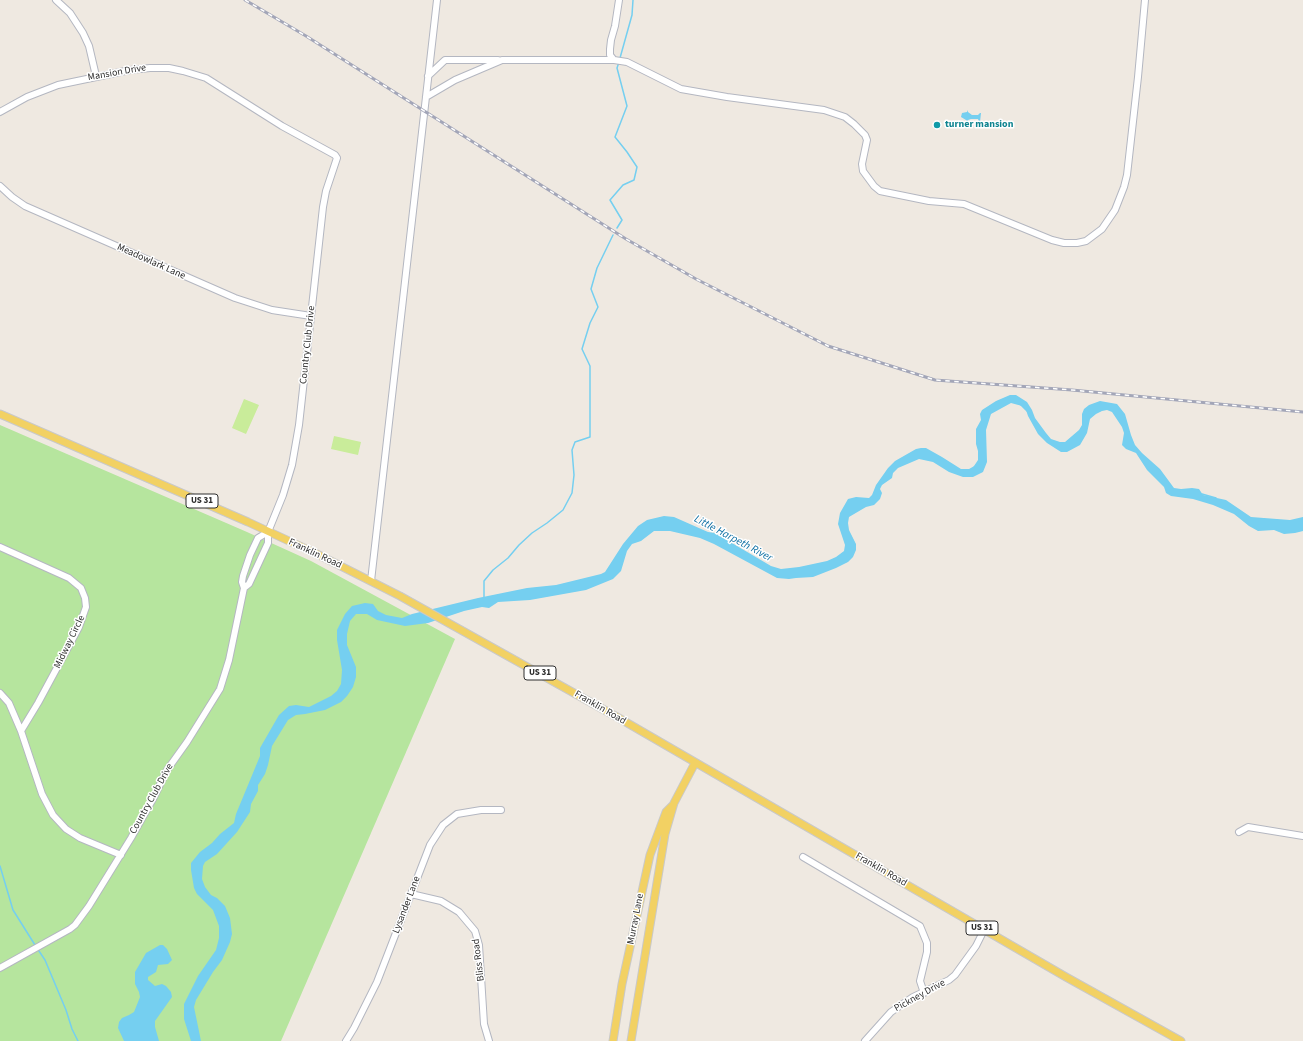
<!DOCTYPE html>
<style>
body{margin:0}
canvas{display:block;background:#efe9e1}
</style>
<canvas width="1303" height="1041"></canvas>
<script>
const ctx = document.querySelector('canvas').getContext('2d');
ctx.lineJoin = 'round';
function fill(path, color) {
  ctx.fillStyle = color;
  ctx.fill(path, 'evenodd');
}
function poly(rows) {
  const path = new Path2D();
  for (const r of rows) {
    path.moveTo(r[0], r[1]);
    for (let i = 2; i < r.length; i += 2) path.lineTo(r[i], r[i + 1]);
  }
  return path;
}
function stroke(path, color, width, dash) {
  ctx.strokeStyle = color;
  ctx.lineWidth = width;
  ctx.lineCap = dash ? 'butt' : 'round';
  ctx.setLineDash(dash || []);
  ctx.stroke(path);
}
function write(font, color, halo, rows, align = 'center') {
  ctx.font = font + ' "Source Sans 3",sans-serif';
  ctx.lineWidth = 3;
  ctx.setLineDash([]);
  ctx.textBaseline = 'middle';
  ctx.strokeStyle = halo;
  ctx.fillStyle = color;
  for (const [text, x, y, turn = 0] of rows) {
    ctx.save();
    ctx.translate(x, y);
    ctx.rotate((+turn || 0) * Math.PI / 180);
    ctx.textAlign = isNaN(turn) ? turn : align;
    if (halo) ctx.strokeText(text, 0, 0);
    ctx.fillText(text, 0, 0);
    ctx.restore();
  }
}
fill(poly([
 [0,425,247,532,311,561,455,639,281,1041,0,1041]
]), '#b6e59e');
fill(poly([
 [244,399,259,405,246,434,232,428],
 [334,436,361,442,358,455,331,449]
]), '#c9ec9a');
fill(poly([
 [968,110,968,112,972,115,978,115,980,113,981,113,980,122,979,122,978,119,971,119,968,120,968,121,967,122,966,120,961,117,962,113,967,112],
 [1010,395,1016,395,1027,402,1032,410,1035,418,1046,433,1051,439,1060,442,1065,442,1079,430,1082,425,1082,414,1084,409,1089,405,1100,401,1117,404,1125,414,1131,435,1135,445,1142,453,1160,469,1174,488,1181,489,1192,488,1199,489,1203,495,1226,500,1251,517,1290,520,1303,517,1303,531,1295,533,1284,534,1274,530,1258,531,1249,526,1234,514,1213,505,1193,499,1171,496,1166,493,1164,487,1147,470,1136,453,1126,449,1122,445,1124,433,1122,427,1112,412,1107,410,1102,411,1096,414,1090,419,1087,433,1080,445,1067,452,1061,452,1047,443,1038,434,1028,416,1026,410,1022,406,1011,403,991,414,986,430,987,462,983,472,973,477,963,477,949,472,933,462,919,459,898,468,893,473,892,478,882,485,880,489,882,493,880,499,874,505,866,507,849,517,848,523,849,530,856,544,856,550,853,557,848,562,836,568,813,577,796,578,789,579,777,578,714,544,700,538,670,531,654,531,641,541,632,544,627,551,621,571,613,579,586,590,530,600,498,602,489,608,482,607,464,611,428,623,405,626,377,620,367,614,356,614,350,621,347,634,347,645,356,667,356,677,353,687,347,696,341,702,325,710,305,714,296,715,288,720,272,746,268,765,265,774,258,785,258,791,251,804,250,812,237,832,217,854,205,862,203,866,202,879,205,887,211,895,217,898,225,906,230,918,232,934,230,942,222,960,213,972,196,1000,194,1007,201,1041,191,1041,184,1019,184,1004,198,976,216,950,219,938,219,926,213,910,197,894,194,888,191,870,191,863,200,852,212,843,220,834,234,823,236,814,260,756,260,748,279,715,289,706,296,705,309,707,331,696,337,691,341,684,342,670,337,640,337,630,345,614,352,606,365,603,373,604,378,611,386,615,402,618,412,614,478,598,527,588,556,585,601,574,605,572,623,544,638,526,647,520,664,516,674,517,708,532,715,533,771,566,781,569,799,567,827,561,836,557,844,551,845,545,838,524,840,513,848,499,856,497,869,498,872,495,876,485,888,468,895,461,916,449,921,448,926,448,942,457,961,469,972,469,978,460,978,451,976,444,976,429,981,420,980,414,982,410,996,401],
 [160,945,163,945,167,949,172,960,168,964,158,965,156,972,148,977,148,980,155,986,162,984,166,986,171,992,172,997,155,1021,155,1027,159,1041,124,1041,118,1028,119,1022,122,1018,129,1015,134,1012,140,997,139,992,135,984,135,972,146,953]
]), '#75cff0');
stroke(poly([
 [620,58,632,15,633,0],
 [617,228,622,220,610,200,623,185,634,180,637,167,627,152,615,137,627,106,617,68,619,62],
 [1020,404,1027,411],
 [969,470,976,466],
 [1202,494,1216,498],
 [484,599,484,581,493,570,508,558,519,545,532,533,547,523,563,510,572,493,574,475,572,450,575,442,590,437,590,366,582,349,590,323,598,307,591,289,597,268,613,235],
 [0,866,13,910,35,945],
 [37,948,45,960,66,1010,72,1029,78,1041]
]), '#75cff0', 1.5);
const minor = poly([
 [56,0,70,13,83,33,89,46,96,76],
 [619,0,615,26,611,40,610,49,610,55,614,60,627,62,681,89,727,97,824,110,845,117,854,124,865,135,867,140,862,164,863,171,874,186,880,191,929,201,964,204,1052,240,1064,243,1077,243,1086,241,1102,229,1115,210,1124,187,1127,175,1138,77,1145,0],
 [428,76,445,60,498,60],
 [426,97,455,80,502,60,614,60],
 [0,112,27,97,58,85,130,70,150,68,169,68,183,71,206,78,282,126,335,155,337,158,326,191,323,207,299,425,292,465,283,495,268,532,268,543,249,584,244,588,242,582,243,576,250,555,258,538,268,532],
 [0,186,12,197,25,206,235,298,272,310,311,316],
 [0,547,69,578,81,588,85,598,86,607,79,627,38,703,21,731,9,703,0,693],
 [371,581,437,0],
 [21,731,42,794,53,815,66,829,80,838,121,855],
 [1239,832,1248,827,1303,836],
 [803,857,920,926,927,943,927,952,920,981,924,993],
 [411,894,441,901,459,912,475,931,479,945,484,1024,489,1041],
 [0,968,70,929,75,925,89,906,131,838,154,797,167,770,187,742,220,689,229,660,244,588],
 [346,1041,354,1028,377,982,430,845,443,825,457,814,481,810,501,810],
 [865,1041,891,1012,913,997,949,980,955,975,976,946,984,930]
]);
const major = poly([
 [0,414,248,522,317,554,400,596,617,717,1066,977,1181,1041],
 [613,1041,622,984,650,855,666,812,673,805],
 [631,1041,665,834,674,803,695,763]
]);
stroke(minor, '#b4b7c1', 8);
stroke(major, '#c9c9c9', 9);
stroke(minor, '#fff', 6);
stroke(major, '#f2d163', 7);
const rail = poly([
 [245,0,306,36,626,239,696,279,828,346,935,380,1072,390,1303,412]
]);
stroke(rail, '#a3a6b8', 3);
stroke(rail, '#fff', 1.5, [4.5]);
for (const [x, y, r, color] of [
 [937,125,4,"#0f9aa8"]
]) {
  const dot = new Path2D();
  dot.arc(x, y, r, 0, 2 * Math.PI);
  ctx.fillStyle = color;
  ctx.fill(dot);
  stroke(dot, '#fff', 1.5);
}
for (const [x, y, w] of [
 [202,501,32],
 [540,673,32],
 [982,928,32]
]) {
  const box = new Path2D();
  box.roundRect(x - w / 2, y - 7, w, 14, 3);
  ctx.fillStyle = '#fff';
  ctx.fill(box);
  stroke(box, '#2e2e2e', 1);
}
write('bold 9px', '#2e2e2e', null, [
 ["US 31",202,501],
 ["US 31",540,673],
 ["US 31",982,928]
]);
write('10px', '#2e2e2e', '#fff', [
 ["Mansion Drive",117,73,-10],
 ["Meadowlark Lane",151,262,24],
 ["Country Club Drive",308,345,-84],
 ["Franklin Road",315,554,25],
 ["Midway Circle",70,642,-64],
 ["Franklin Road",600,708,30],
 ["Country Club Drive",152,799,-61],
 ["Franklin Road",881,870,30],
 ["Lysander Lane",407,905,-69],
 ["Murray Lane",636,919,-79],
 ["Bliss Road",479,960,-97],
 ["Pickney Drive",920,996,-29]
]);
write('bold 10px', '#0d838f', '#fff', [
 ["turner mansion",945,125]
], 'left');
write('italic 11px', '#0d6fa3', '#fff', [
 ["Little Harpeth River",733,539,28]
]);
</script>
